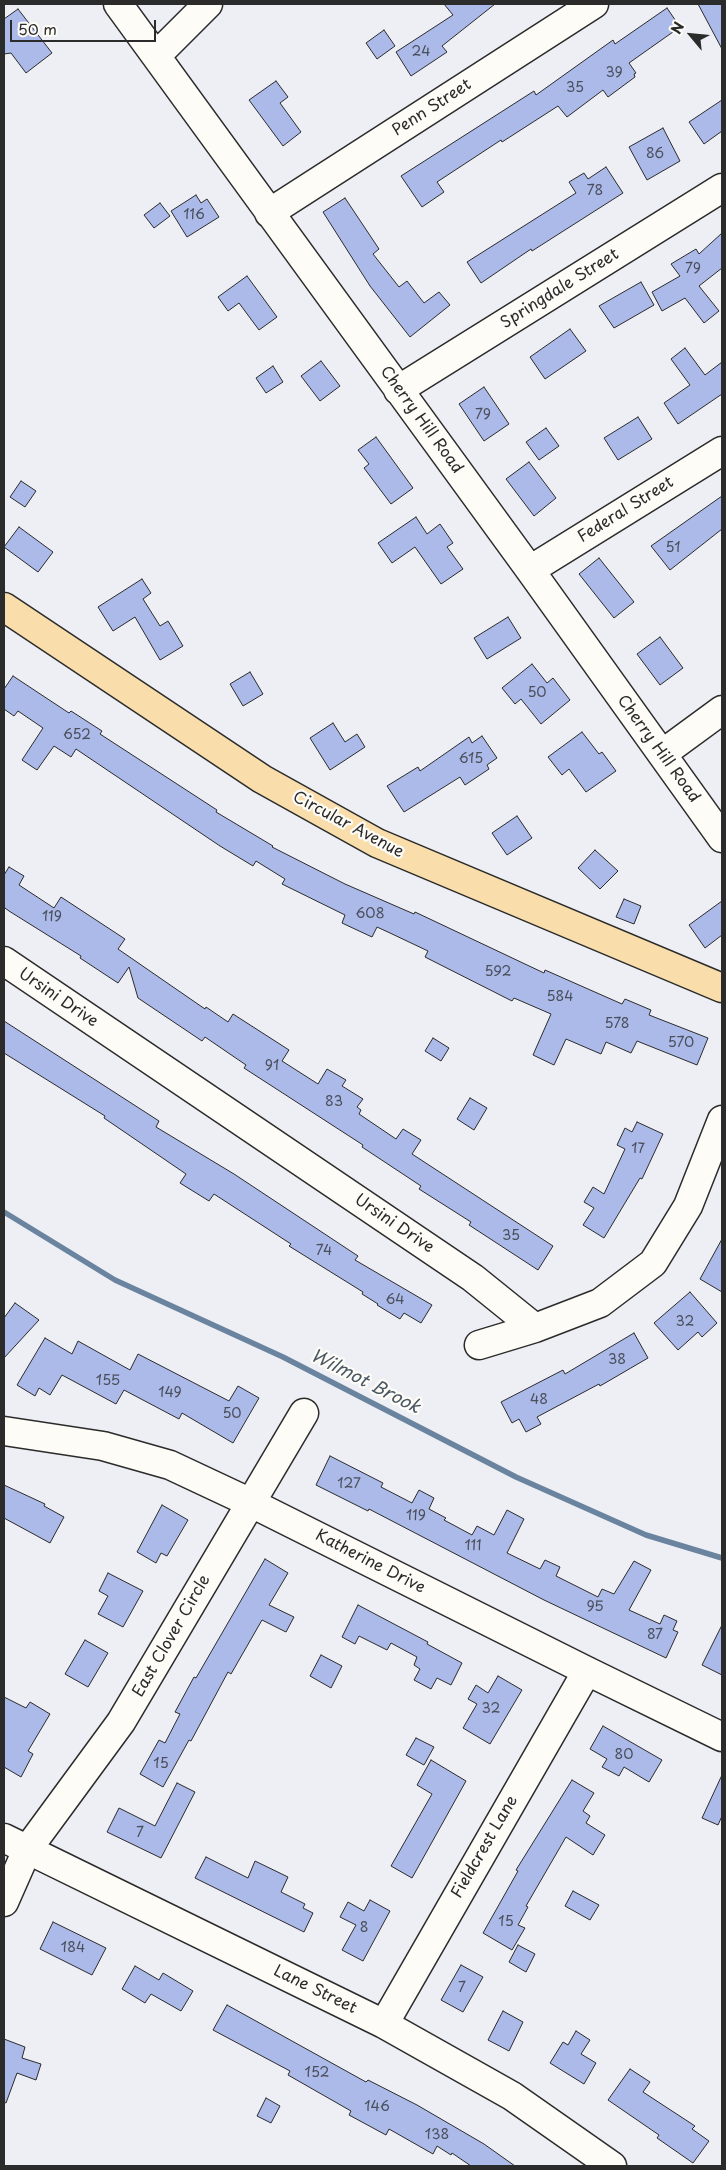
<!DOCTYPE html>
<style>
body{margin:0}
#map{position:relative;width:726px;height:2170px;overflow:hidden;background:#edeff4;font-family:"Playpen Sans",sans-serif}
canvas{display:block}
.frame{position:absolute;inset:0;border:5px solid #2b2b2b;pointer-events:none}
.north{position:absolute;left:666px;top:10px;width:50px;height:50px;-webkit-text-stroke:4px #fdfcf7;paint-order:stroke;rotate:298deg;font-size:14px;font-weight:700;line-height:20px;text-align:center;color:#2b2b2b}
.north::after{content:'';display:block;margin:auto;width:18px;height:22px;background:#2b2b2b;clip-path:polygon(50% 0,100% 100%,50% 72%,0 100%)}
.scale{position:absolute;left:10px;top:20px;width:146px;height:22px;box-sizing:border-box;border:2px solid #2b2b2b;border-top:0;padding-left:6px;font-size:15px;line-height:18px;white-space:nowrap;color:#2b2b2b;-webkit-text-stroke:4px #fdfcf7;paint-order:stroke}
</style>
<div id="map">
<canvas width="726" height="2170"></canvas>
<div class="frame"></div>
<div class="north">N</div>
<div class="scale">50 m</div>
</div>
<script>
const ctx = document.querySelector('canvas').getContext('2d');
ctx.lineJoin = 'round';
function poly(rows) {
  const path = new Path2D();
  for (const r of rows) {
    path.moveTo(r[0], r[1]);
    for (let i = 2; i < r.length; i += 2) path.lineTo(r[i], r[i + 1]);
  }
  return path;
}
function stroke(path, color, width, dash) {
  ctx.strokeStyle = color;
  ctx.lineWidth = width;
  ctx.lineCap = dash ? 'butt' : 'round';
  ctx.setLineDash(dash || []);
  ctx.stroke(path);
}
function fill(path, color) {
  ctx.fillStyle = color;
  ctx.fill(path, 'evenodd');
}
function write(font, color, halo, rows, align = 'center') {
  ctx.font = font + ' "Playpen Sans",sans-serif';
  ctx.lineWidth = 4.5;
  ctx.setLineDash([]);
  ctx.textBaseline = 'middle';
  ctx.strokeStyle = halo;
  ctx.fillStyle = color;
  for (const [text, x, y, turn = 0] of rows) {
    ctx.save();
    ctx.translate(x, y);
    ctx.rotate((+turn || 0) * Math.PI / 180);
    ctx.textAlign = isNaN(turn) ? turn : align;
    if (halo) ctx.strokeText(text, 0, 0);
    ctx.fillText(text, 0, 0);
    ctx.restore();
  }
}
stroke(poly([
 [4,1212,115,1280,283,1357,516,1477,646,1535,722,1558]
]), '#6a849f', 5.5);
const building = poly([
 [444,4,495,4,442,46,447,52,411,76,396,52,453,15,444,4],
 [698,4,722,4,722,49,698,4],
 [667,8,680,27,629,63,636,73,634,74,635,77,608,97,603,90,567,117,558,106,502,142,501,140,437,182,444,192,422,207,401,176,534,91,536,95,613,40,615,44,667,8],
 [18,9,52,53,26,73,11,53,4,54,4,19,18,9],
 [384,30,395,46,377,59,366,43,384,30],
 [276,81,288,97,280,103,301,132,283,146,249,100,276,81],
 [722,100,722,131,704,144,689,122,722,100],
 [663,128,680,161,647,180,629,147,663,128],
 [606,167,623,193,532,251,531,249,481,283,467,262,576,193,569,182,584,173,588,179,606,167],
 [196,195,201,203,207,199,219,217,187,237,171,211,196,195],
 [345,198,379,249,373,254,399,287,407,281,424,303,439,292,450,305,410,337,370,286,323,212,345,198],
 [160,203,170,216,154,228,144,215,160,203],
 [722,233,722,268,699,286,719,311,704,323,685,298,662,311,652,292,680,276,671,264,696,249,699,254,722,233],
 [247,276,277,317,259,330,239,303,228,311,218,297,247,276],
 [641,282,654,305,614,328,599,306,641,282],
 [570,329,586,351,545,379,530,357,570,329],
 [685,348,705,375,722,362,722,394,678,424,664,403,690,385,671,359,685,348],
 [321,361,340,386,320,401,301,376,321,361],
 [273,366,283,382,266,393,256,378,273,366],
 [484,387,509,424,484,441,459,404,484,387],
 [638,417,652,439,618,460,604,438,638,417],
 [546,428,559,446,539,460,526,442,546,428],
 [376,437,413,488,391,504,364,468,369,464,358,450,376,437],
 [529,462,556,498,534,516,506,479,529,462],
 [21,481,36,491,25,507,10,497,21,481],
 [722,496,722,529,670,570,651,546,722,496],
 [416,517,427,534,440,524,453,543,447,547,463,569,441,584,415,547,392,563,378,543,416,517],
 [19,527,53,552,38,572,4,547,19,527],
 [599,558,634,602,614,618,579,574,599,558],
 [142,579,151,593,143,599,160,626,168,621,183,646,160,660,135,617,113,631,98,607,142,579],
 [508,617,521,638,487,659,474,638,508,617],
 [660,637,683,668,660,685,637,654,660,637],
 [532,664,547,683,553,678,570,700,541,724,521,699,515,704,502,688,532,664],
 [250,672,263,694,243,706,230,684,250,672],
 [13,676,69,713,71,711,102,731,100,734,217,810,216,812,273,846,272,847,345,884,414,914,415,912,544,973,545,970,622,1004,625,999,651,1010,649,1015,708,1038,697,1065,637,1041,631,1053,606,1042,601,1054,566,1039,554,1065,533,1055,551,1014,514,998,512,1001,425,957,428,951,390,933,377,927,372,937,342,923,345,915,282,884,285,879,256,861,253,866,220,846,76,749,71,757,54,746,37,770,22,760,43,728,18,711,14,716,4,709,4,689,13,676],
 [333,723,345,742,357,734,365,747,330,770,310,738,333,723],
 [582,732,599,754,602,752,616,771,586,792,569,769,562,775,548,757,582,732],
 [482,736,497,758,487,765,489,769,465,785,460,777,404,812,387,786,418,767,420,771,469,737,472,743,482,736],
 [517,816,532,838,507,855,492,833,517,816],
 [595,850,618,871,600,889,578,868,595,850],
 [9,867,24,876,19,885,54,908,61,897,125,939,118,949,205,1009,206,1007,228,1022,233,1014,289,1050,282,1061,318,1084,327,1069,346,1080,342,1086,363,1099,357,1107,361,1110,359,1114,396,1139,403,1129,421,1140,412,1154,553,1246,538,1270,469,1225,471,1222,419,1189,421,1186,362,1147,363,1145,244,1068,246,1065,205,1037,202,1041,138,998,129,967,118,983,80,958,81,956,9,911,5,908,4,910,4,875,9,867],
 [624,899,641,906,634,924,616,917,624,899],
 [722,901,722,935,705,948,689,925,722,901],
 [4,1021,159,1121,156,1127,234,1174,358,1256,355,1260,432,1305,421,1323,404,1313,400,1319,377,1305,378,1304,362,1294,363,1292,289,1246,291,1244,214,1194,209,1201,180,1183,186,1174,104,1118,105,1116,4,1053,4,1021],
 [433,1038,449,1048,441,1061,425,1051,433,1038],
 [470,1098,487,1108,474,1130,457,1119,470,1098],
 [637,1122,663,1134,642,1179,640,1178,604,1238,583,1225,594,1208,584,1202,593,1187,604,1194,625,1149,617,1145,625,1128,632,1132,637,1122],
 [722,1239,722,1292,700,1279,722,1239],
 [690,1292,717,1323,702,1337,698,1332,678,1350,654,1323,690,1292],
 [15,1303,39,1320,4,1358,4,1318,15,1303],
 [634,1333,648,1358,600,1386,599,1384,537,1417,541,1424,526,1432,519,1419,512,1423,501,1402,563,1370,565,1374,634,1333],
 [45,1338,72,1354,78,1341,130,1370,138,1354,229,1401,238,1386,259,1398,233,1443,182,1413,179,1419,124,1390,116,1404,62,1375,50,1395,39,1388,35,1396,17,1385,45,1338],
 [330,1456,383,1483,381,1487,412,1503,419,1490,434,1498,429,1509,446,1518,444,1520,472,1535,477,1526,494,1535,507,1510,524,1519,507,1553,540,1569,545,1560,560,1567,556,1576,598,1597,602,1589,614,1594,634,1561,651,1570,629,1610,660,1624,664,1615,677,1621,673,1630,678,1632,666,1658,544,1600,369,1509,368,1511,316,1485,330,1456],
 [4,1485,45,1504,44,1506,64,1517,50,1543,4,1518,4,1485],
 [162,1505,188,1520,167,1556,161,1553,156,1563,137,1552,162,1505],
 [265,1559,288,1573,269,1605,294,1617,286,1632,262,1620,231,1674,228,1672,191,1741,189,1740,163,1787,140,1774,159,1740,165,1743,180,1714,175,1712,194,1677,196,1678,265,1559],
 [108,1573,143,1591,123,1627,98,1614,108,1596,99,1591,108,1573],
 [358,1605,428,1642,427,1644,462,1663,451,1685,437,1678,431,1689,414,1680,420,1669,414,1665,417,1657,391,1643,387,1650,359,1636,355,1644,342,1637,358,1605],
 [722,1625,722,1675,702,1665,722,1625],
 [85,1640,108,1653,88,1687,65,1674,85,1640],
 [321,1655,342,1666,331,1688,310,1676,321,1655],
 [498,1676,522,1690,490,1744,463,1728,477,1704,468,1699,476,1685,488,1693,498,1676],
 [4,1697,26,1708,30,1702,50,1714,28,1751,33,1754,21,1777,4,1767,4,1697],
 [603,1726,662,1760,649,1782,624,1767,619,1776,602,1767,607,1759,590,1749,603,1726],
 [416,1738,434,1747,424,1765,406,1755,416,1738],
 [431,1760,466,1781,412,1878,391,1866,432,1794,417,1785,431,1760],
 [722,1775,722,1816,718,1825,702,1818,722,1775],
 [572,1780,594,1793,583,1811,590,1816,586,1823,605,1835,593,1855,566,1837,526,1906,528,1907,518,1925,525,1928,512,1950,483,1933,518,1871,516,1870,572,1780],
 [177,1783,195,1792,161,1858,107,1832,119,1808,155,1826,177,1783],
 [206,1857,248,1878,255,1861,288,1877,281,1892,305,1904,303,1908,313,1913,304,1932,195,1878,206,1857],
 [573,1891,599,1905,590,1920,565,1906,573,1891],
 [370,1900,390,1911,363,1961,342,1950,356,1925,340,1917,348,1902,364,1911,370,1900],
 [53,1922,106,1948,92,1975,40,1949,53,1922],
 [518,1945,535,1954,526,1972,509,1962,518,1945],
 [461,1965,483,1977,463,2012,441,2000,461,1965],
 [135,1966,159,1980,163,1973,193,1991,181,2011,151,1994,145,2003,122,1989,135,1966],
 [227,2005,366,2082,368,2080,417,2105,484,2144,515,2166,471,2166,452,2153,451,2155,437,2146,433,2154,389,2129,386,2135,349,2115,351,2111,288,2075,290,2071,213,2030,227,2005],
 [503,2011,523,2022,509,2051,488,2040,503,2011],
 [576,2031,590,2040,581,2054,596,2063,584,2084,550,2063,563,2042,568,2045,576,2031],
 [4,2039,25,2047,22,2058,41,2064,36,2080,17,2073,6,2103,4,2102,4,2039],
 [630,2069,650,2082,643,2092,695,2126,692,2129,709,2141,693,2163,657,2138,659,2135,608,2100,630,2069],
 [266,2098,280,2106,271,2123,257,2116,266,2098]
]);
fill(building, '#acbaea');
stroke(building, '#2b2b2b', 1);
const minor = poly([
 [118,4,530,570,722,838],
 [156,56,208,4],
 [269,213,594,4],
 [398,390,722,188],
 [530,570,722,451],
 [662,754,722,710],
 [4,961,473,1278,535,1328],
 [479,1345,535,1328,600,1303,653,1263,688,1206,722,1120],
 [4,1431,103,1446,170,1465,251,1503,587,1671,722,1737],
 [4,1838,384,2024,512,2096,612,2166],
 [4,1902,27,1850,121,1722,304,1413],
 [384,2024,587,1671]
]);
const major = poly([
 [4,607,262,779,377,843,722,988]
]);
stroke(minor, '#2b2b2b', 31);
stroke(major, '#2b2b2b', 31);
stroke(minor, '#fdfcf7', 28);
stroke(major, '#f9deab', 28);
write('14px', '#4b4f5b', null, [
 ["24",421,52],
 ["39",614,73],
 ["35",575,88],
 ["86",655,154],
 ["78",595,191],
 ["116",194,215],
 ["79",693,269],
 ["79",483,415],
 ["51",673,548],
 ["50",537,693],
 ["652",77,735],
 ["615",471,759],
 ["608",370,914],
 ["119",52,917],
 ["592",498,972],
 ["584",560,997],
 ["578",617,1024],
 ["570",681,1043],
 ["91",272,1066],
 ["83",334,1102],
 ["17",638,1149],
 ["35",511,1236],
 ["74",324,1251],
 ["64",395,1300],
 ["32",685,1322],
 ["38",617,1360],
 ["155",108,1381],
 ["149",170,1393],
 ["48",539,1400],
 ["50",232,1414],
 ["127",349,1484],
 ["119",416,1516],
 ["111",473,1546],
 ["95",595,1607],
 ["87",655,1635],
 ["32",491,1709],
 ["80",624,1755],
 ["15",161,1764],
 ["7",140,1833],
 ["15",506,1922],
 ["8",364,1928],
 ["184",73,1948],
 ["7",462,1988],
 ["152",317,2073],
 ["146",377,2107],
 ["138",437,2135]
]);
write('16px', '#2b2b2b', '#fdfcf7', [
 ["Penn Street",432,108,-33],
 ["Springdale Street",560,289,-32],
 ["Cherry Hill Road",421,420,54],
 ["Federal Street",626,510,-32],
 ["Cherry Hill Road",658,749,54],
 ["Circular Avenue",348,825,28],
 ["Ursini Drive",58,998,34],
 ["Ursini Drive",394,1224,34],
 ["Katherine Drive",370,1562,27],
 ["East Clover Circle",172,1636,-60],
 ["Fieldcrest Lane",485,1847,-60],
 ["Lane Street",315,1990,26]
]);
write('italic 18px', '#4a5765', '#fdfcf7', [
 ["Wilmot Brook",365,1382,27]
]);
</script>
